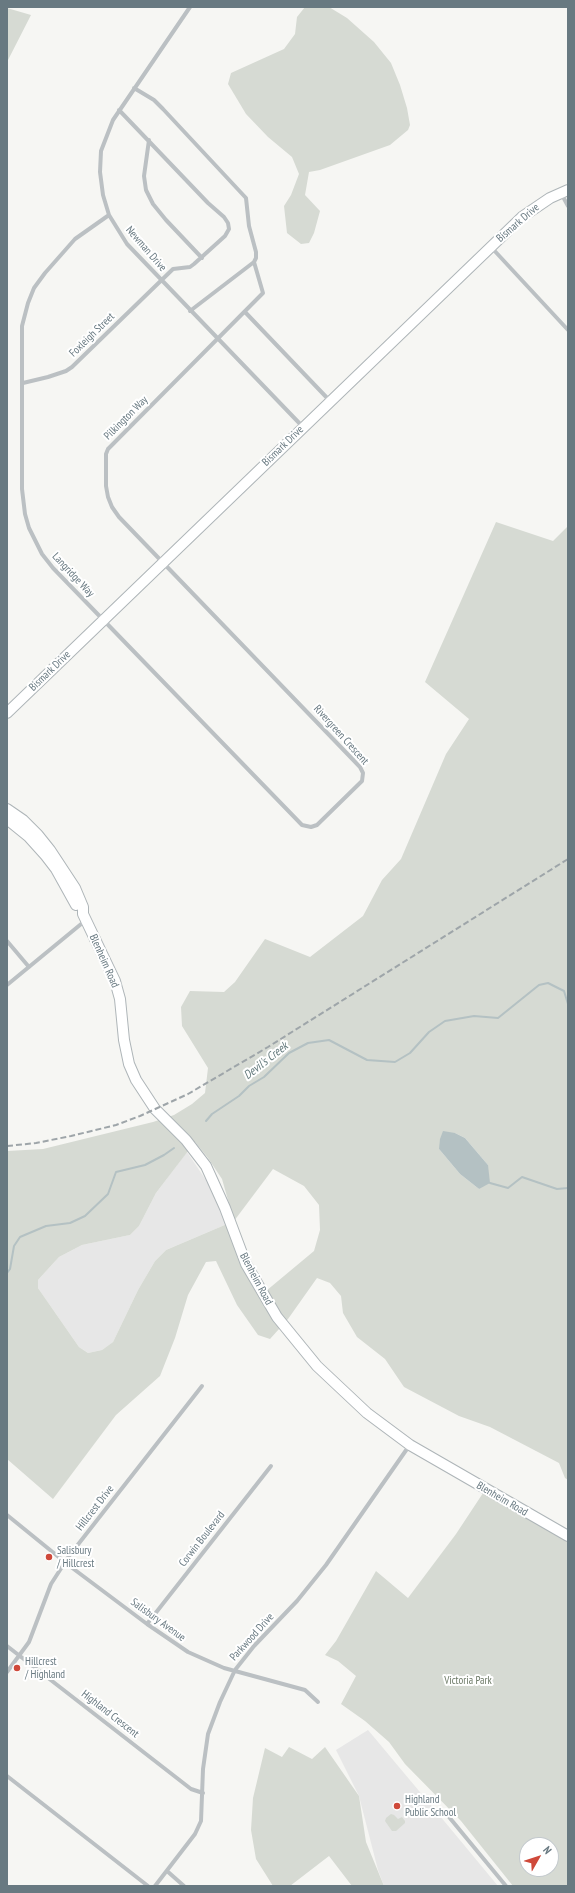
<!DOCTYPE html>
<style>
body{margin:0}
#map{position:relative;width:575px;height:1893px;overflow:hidden;background:#f6f6f3;font-family:"PT Sans Narrow",sans-serif}
canvas{display:block}
.frame{position:absolute;inset:0;border:8px solid #687981;pointer-events:none}
.north{position:absolute;left:519px;top:1837px;width:40px;height:40px;box-sizing:border-box;background:#fff;border:1px solid #c3c9cd;border-radius:50%;rotate:51deg;font-size:11px;font-weight:700;line-height:16px;text-align:center;color:#687981}
.north::after{content:'';display:block;margin:auto;width:14px;height:18px;background:#cf493a;clip-path:polygon(50% 0,100% 100%,50% 72%,0 100%)}
</style>
<div id="map">
<canvas width="575" height="1893"></canvas>
<div class="frame"></div>
<div class="north">N</div>
</div>
<script>
const ctx = document.querySelector('canvas').getContext('2d');
ctx.lineJoin = 'round';
function fill(path, color) {
  ctx.fillStyle = color;
  ctx.fill(path, 'evenodd');
}
function poly(rows) {
  const path = new Path2D();
  for (const r of rows) {
    path.moveTo(r[0], r[1]);
    for (let i = 2; i < r.length; i += 2) path.lineTo(r[i], r[i + 1]);
  }
  return path;
}
function stroke(path, color, width, dash) {
  ctx.strokeStyle = color;
  ctx.lineWidth = width;
  ctx.lineCap = dash ? 'butt' : 'round';
  ctx.setLineDash(dash || []);
  ctx.stroke(path);
}
function write(font, color, halo, rows, align = 'center') {
  ctx.font = font + ' "PT Sans Narrow",sans-serif';
  ctx.lineWidth = 4;
  ctx.setLineDash([]);
  ctx.textBaseline = 'middle';
  ctx.strokeStyle = halo;
  ctx.fillStyle = color;
  for (const [text, x, y, turn = 0] of rows) {
    ctx.save();
    ctx.translate(x, y);
    ctx.rotate((+turn || 0) * Math.PI / 180);
    ctx.textAlign = isNaN(turn) ? turn : align;
    if (halo) ctx.strokeText(text, 0, 0);
    ctx.fillText(text, 0, 0);
    ctx.restore();
  }
}
fill(poly([
 [187,1152,210,1186,227,1224,166,1250,155,1261,138,1290,113,1342,102,1350,88,1353,79,1347,38,1288,38,1280,59,1257,82,1245,130,1235,139,1226,156,1193],
 [368,1730,440,1816,498,1886,384,1886,378,1870,359,1796,336,1750]
]), '#e7e7e7');
fill(poly([
 [305,7,329,7,347,18,374,42,391,63,400,85,407,108,410,125,408,130,390,145,320,170,309,172,305,195,320,211,314,233,309,243,301,244,287,233,284,206,291,195,299,174,292,157,268,137,246,114,228,84,231,73,284,49,295,34,297,17],
 [7,8,31,15,7,62],
 [496,522,553,541,568,526,568,1480,565,1478,559,1463,490,1427,459,1416,404,1387,385,1359,357,1337,343,1313,341,1296,330,1283,317,1278,288,1319,270,1339,258,1335,237,1305,216,1261,206,1262,188,1295,175,1338,160,1376,116,1415,53,1499,7,1459,7,1151,43,1149,153,1122,174,1115,192,1104,205,1093,208,1068,182,1026,181,1007,190,991,224,992,235,982,265,939,310,957,363,916,382,880,401,859,446,754,469,719,425,682],
 [455,1133,465,1138,488,1165,479,1189,460,1174,439,1149],
 [195,1142,208,1158,222,1179,234,1221,273,1169,304,1186,319,1205,320,1230,314,1251,260,1296,227,1224,166,1250,155,1261,138,1290,113,1342,102,1350,88,1353,79,1347,38,1288,38,1280,59,1257,82,1245,130,1235,139,1226,156,1193],
 [487,1487,568,1532,568,1886,513,1886,461,1821,405,1764,389,1742,365,1721,341,1704,356,1676,338,1661,325,1655,336,1641,376,1571,408,1598,456,1534],
 [527,1845,551,1845,551,1869,527,1869],
 [289,1747,312,1759,325,1747,359,1796,366,1842,384,1886,352,1886,329,1856,290,1886,273,1886,256,1859,251,1830,253,1798,265,1748,282,1757],
 [391,1814,394,1815,398,1819,402,1817,405,1821,405,1823,396,1831,392,1831,385,1821,386,1818]
]), '#d6dad3');
fill(poly([
 [443,1131,455,1133,465,1138,488,1165,490,1183,479,1189,460,1174,439,1149,440,1139]
]), '#b4c1c3');
stroke(poly([
 [206,1121,212,1114,239,1096,249,1086,264,1077,289,1053,308,1043,329,1040,367,1060,395,1062,410,1053,429,1032,445,1021,474,1016,498,1018,539,985,548,983,564,991,568,1004],
 [490,1183,508,1188,522,1177,557,1189,568,1188],
 [7,1273,10,1269,14,1246,20,1237,46,1226,70,1223,85,1216,108,1194,116,1172,145,1165,164,1155,174,1148]
]), '#b4c1c3', 2);
const secondary = poly([
 [7,713,522,217,550,198,568,190],
 [7,809,23,820,38,835,50,850,75,888,83,907,83,914,115,981,120,999,124,1040,129,1064,136,1080,155,1109,186,1140,206,1166,225,1208,246,1264,277,1317,317,1366,367,1413,410,1445,568,1536],
 [7,819,28,836,46,856,56,869,76,905]
]);
stroke(secondary, '#aeb5b8', 12);
stroke(poly([
 [190,7,113,120,101,151,100,172,103,195,109,215,127,244,303,427],
 [149,140,144,176,146,190,153,204,166,220,202,258],
 [561,193,568,206],
 [109,215,75,239,45,273,34,288,28,303,22,326,22,489,25,514,29,528,42,554,53,568,302,825,311,827,317,825,362,781,363,773,360,767,119,517,112,507,108,497,106,486,106,454,108,449,263,293,254,262,256,258,256,252,249,226,246,198,163,109,154,100,134,88],
 [491,247,568,330],
 [190,311,254,262],
 [245,312,330,401],
 [23,383,48,377,66,371,72,367,173,269,190,267,194,264,225,236,229,229,228,223,224,217,208,203,119,110],
 [7,941,29,967],
 [7,985,86,920],
 [7,1515,71,1567,147,1624,188,1652,224,1668,305,1690,318,1702],
 [147,1624,271,1466],
 [7,1646,191,1789,203,1793],
 [7,1672,29,1642,51,1584,69,1556,202,1386],
 [7,1776,148,1886],
 [449,1817,506,1886],
 [167,1871,184,1886],
 [155,1886,195,1834,201,1821,203,1769,208,1734,220,1702,235,1670,254,1646,297,1601,326,1565,409,1446]
]), '#bbc0c3', 4);
stroke(secondary, '#fff', 10);
stroke(poly([
 [7,1146,36,1143,71,1136,116,1125,140,1116,188,1094,268,1047,568,859]
]), '#9ea5a9', 2, [6, 3]);
for (const [x, y, r, color] of [
 [49,1557,4,"#cf493a"],
 [17,1668,4,"#cf493a"],
 [397,1806,4,"#cf493a"]
]) {
  const dot = new Path2D();
  dot.arc(x, y, r, 0, 2 * Math.PI);
  ctx.fillStyle = color;
  ctx.fill(dot);
  stroke(dot, '#fff', 1.5);
}
write('11px', '#687981', '#fff', [
 ["Bismark Drive",518,223,-41],
 ["Newman Drive",146,249,49],
 ["Foxleigh Street",92,335,-44],
 ["Pilkington Way",126,418,-45],
 ["Bismark Drive",283,446,-44],
 ["Langridge Way",73,575,47],
 ["Bismark Drive",50,671,-44],
 ["Rivergreen Crescent",341,735,48],
 ["Blenheim Road",104,961,66],
 ["Blenheim Road",256,1279,62],
 ["Blenheim Road",502,1499,30],
 ["Hillcrest Drive",95,1508,-52],
 ["Corwin Boulevard",202,1539,-52],
 ["Salisbury Avenue",158,1620,36],
 ["Parkwood Drive",252,1637,-48],
 ["Highland Crescent",110,1714,38]
]);
write('11px', '#687981', '#fff', [
 ["Salisbury",57,1551],
 ["/ Hillcrest",57,1564],
 ["Hillcrest",25,1662],
 ["/ Highland",25,1675],
 ["Highland",405,1800],
 ["Public School",405,1813]
], 'left');
write('11px', '#6c7966', '#fff', [
 ["Victoria Park",468,1681]
]);
write('italic 12px', '#647a7d', '#fff', [
 ["Devil's Creek",266,1061,-38]
]);
</script>
